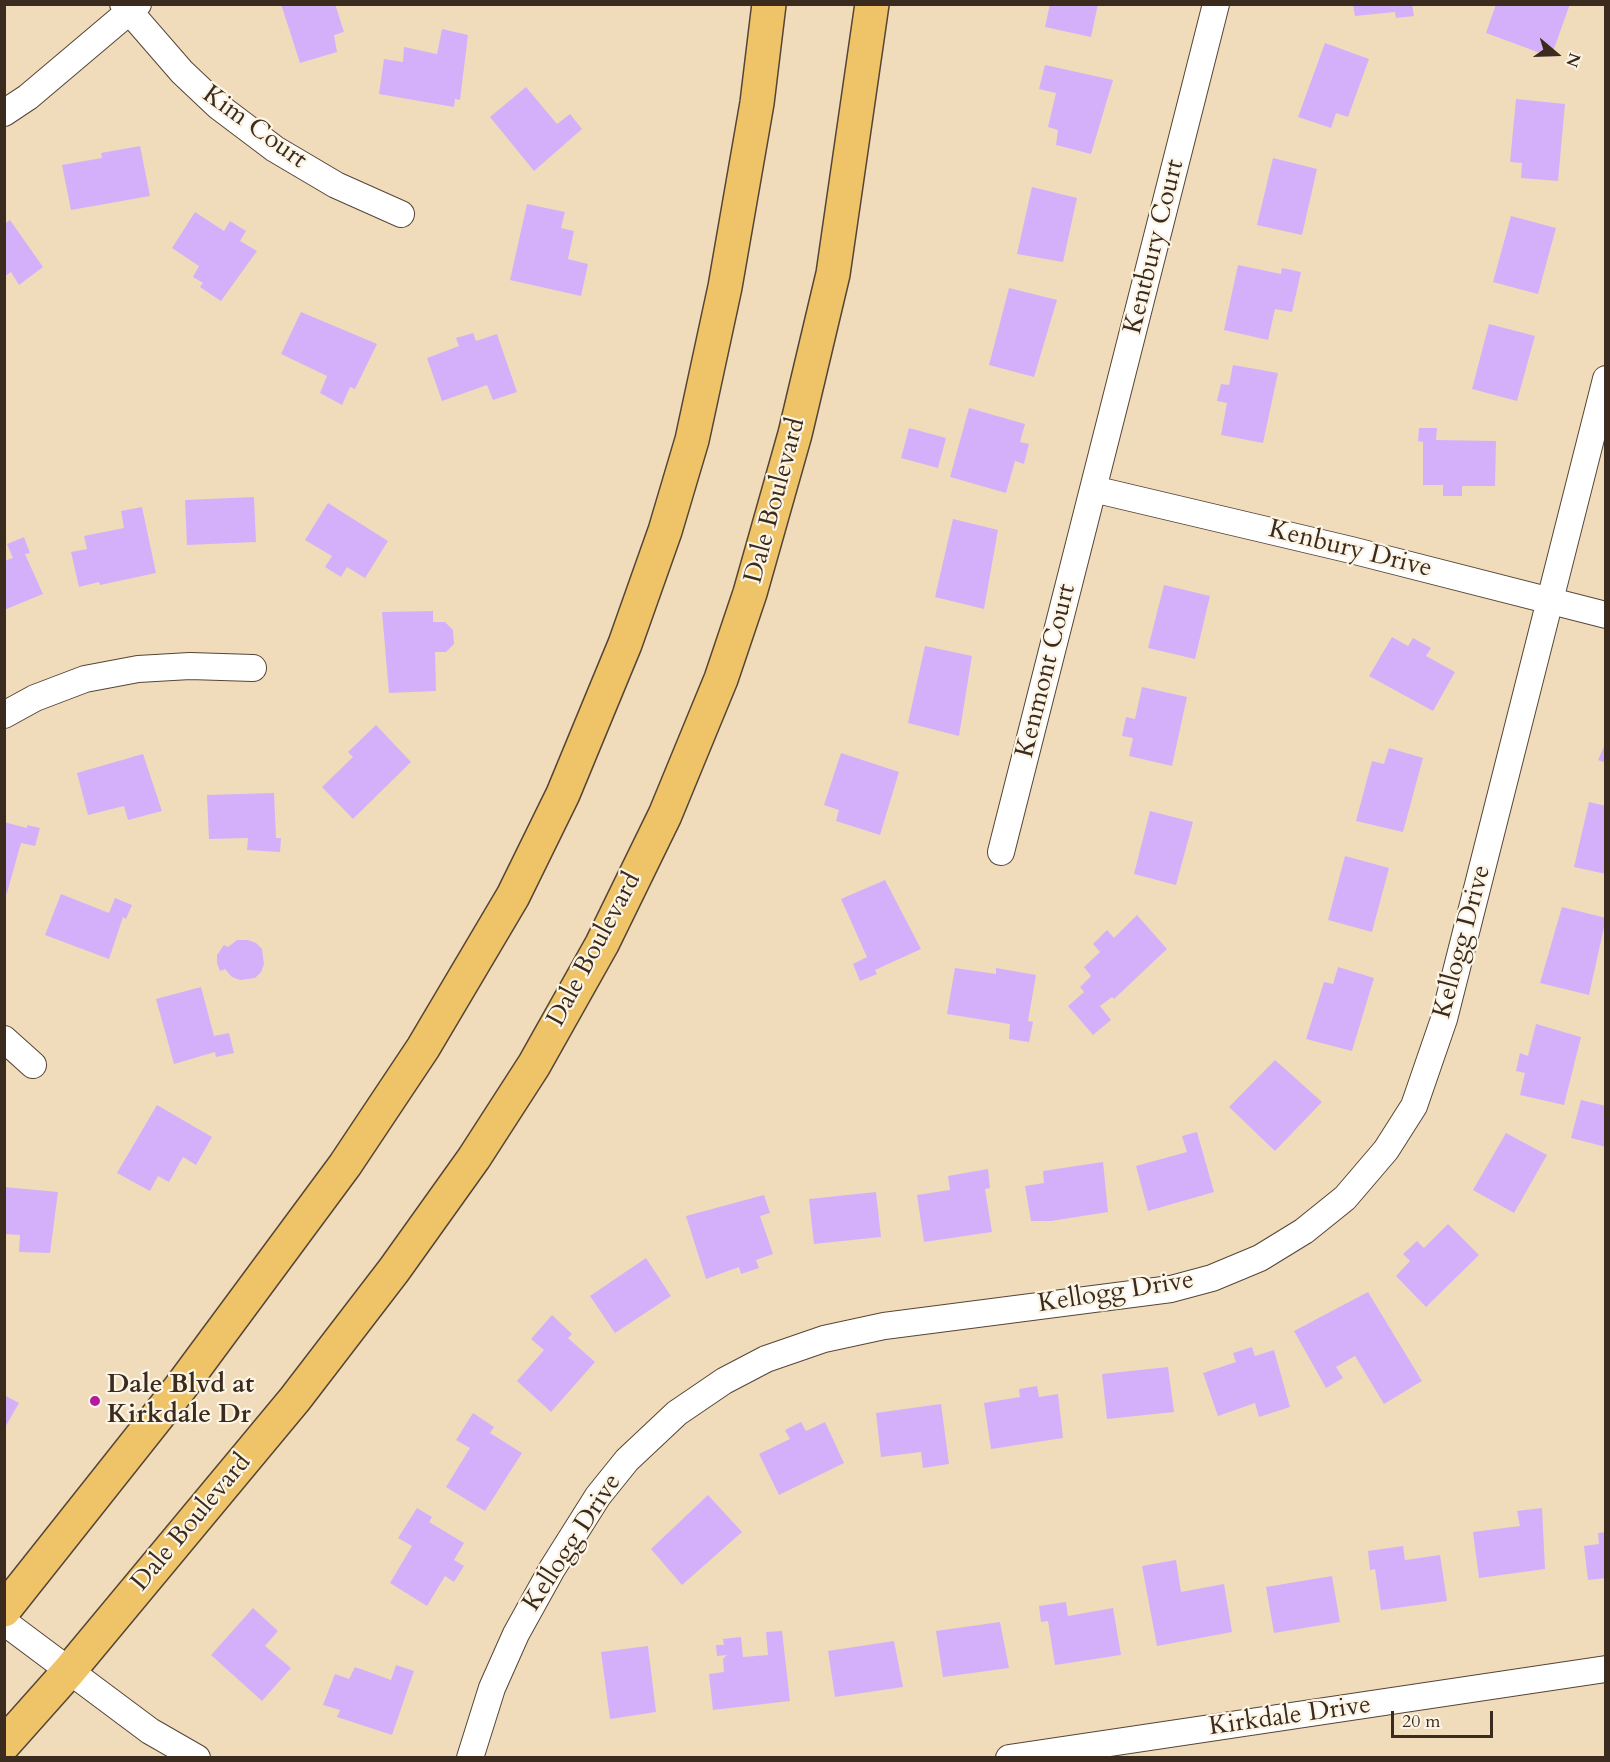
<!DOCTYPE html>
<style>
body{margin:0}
#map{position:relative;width:1610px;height:1762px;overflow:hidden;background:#f0dcbb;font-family:Cardo,serif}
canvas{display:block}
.frame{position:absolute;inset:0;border:6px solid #3b2a1e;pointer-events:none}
.north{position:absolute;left:1526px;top:24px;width:60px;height:60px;-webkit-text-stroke:4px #fcf5e5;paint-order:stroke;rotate:109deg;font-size:16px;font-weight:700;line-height:24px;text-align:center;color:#3b2a1e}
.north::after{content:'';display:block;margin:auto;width:21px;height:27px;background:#3b2a1e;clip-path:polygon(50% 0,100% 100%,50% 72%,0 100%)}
.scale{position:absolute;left:1391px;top:1711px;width:102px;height:27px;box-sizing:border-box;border:3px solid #3b2a1e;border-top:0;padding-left:8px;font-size:18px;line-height:21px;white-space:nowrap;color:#3b2a1e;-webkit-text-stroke:4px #fcf5e5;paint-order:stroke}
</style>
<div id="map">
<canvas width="1610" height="1762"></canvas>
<div class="frame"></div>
<div class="north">N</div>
<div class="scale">20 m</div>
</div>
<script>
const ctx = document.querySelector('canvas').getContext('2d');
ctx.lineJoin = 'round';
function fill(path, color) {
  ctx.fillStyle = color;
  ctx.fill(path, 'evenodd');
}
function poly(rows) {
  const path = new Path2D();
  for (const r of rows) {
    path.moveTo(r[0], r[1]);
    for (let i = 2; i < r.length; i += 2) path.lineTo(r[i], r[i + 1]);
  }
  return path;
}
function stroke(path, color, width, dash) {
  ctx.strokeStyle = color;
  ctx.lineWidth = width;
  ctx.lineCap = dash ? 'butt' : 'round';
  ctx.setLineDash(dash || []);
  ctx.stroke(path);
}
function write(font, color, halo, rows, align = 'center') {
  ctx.font = font + ' Cardo,serif';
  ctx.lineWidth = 4.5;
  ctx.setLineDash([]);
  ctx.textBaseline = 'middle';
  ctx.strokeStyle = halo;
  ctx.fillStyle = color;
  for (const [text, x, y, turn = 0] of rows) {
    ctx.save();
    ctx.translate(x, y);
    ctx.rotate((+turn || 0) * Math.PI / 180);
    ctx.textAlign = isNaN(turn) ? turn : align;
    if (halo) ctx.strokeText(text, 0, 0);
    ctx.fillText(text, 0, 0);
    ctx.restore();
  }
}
fill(poly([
 [281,4,335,4,344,32,334,35,337,52,300,63],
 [1050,4,1098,4,1091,37,1045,27],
 [1353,4,1412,4,1414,16,1396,18,1395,12,1355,16],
 [1496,4,1570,4,1551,57,1486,33],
 [442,29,468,35,460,100,455,99,454,107,379,94,384,59,403,62,404,47,437,54],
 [1325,43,1369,59,1348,117,1336,113,1331,128,1298,117],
 [1045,65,1113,80,1091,154,1056,145,1058,130,1048,127,1056,93,1039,89],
 [526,87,557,124,570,114,582,129,534,171,490,117],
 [1516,99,1565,104,1558,181,1521,178,1522,163,1510,162],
 [140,146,150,196,71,210,62,165,102,158,101,153],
 [1273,158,1317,169,1302,235,1257,225],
 [1032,187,1077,198,1063,262,1017,254],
 [527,204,565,212,561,228,574,231,568,259,588,264,581,296,510,280],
 [195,212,224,231,230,221,246,231,240,241,257,251,221,301,200,287,203,283,193,277,199,266,172,248],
 [1511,216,1556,228,1538,294,1493,282],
 [10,220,43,267,19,285,11,272,4,277,4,224],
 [1238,265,1281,274,1282,268,1301,272,1292,312,1275,309,1268,340,1224,330],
 [1009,288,1057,300,1034,377,989,365],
 [301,312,377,344,355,389,350,387,342,405,320,393,327,376,281,354],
 [1489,324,1535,336,1517,401,1472,389],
 [473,333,476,341,497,334,517,392,493,400,487,385,442,401,427,358,459,346,456,338],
 [1233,365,1278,373,1263,443,1221,435,1227,403,1217,401,1221,384,1229,385],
 [969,408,1025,424,1020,442,1029,444,1024,464,1015,461,1006,493,950,477],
 [909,428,946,438,938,468,901,458],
 [1419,428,1437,428,1436,440,1496,441,1495,486,1462,486,1462,496,1443,496,1443,485,1423,485,1423,442,1418,441],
 [254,497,256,542,187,545,185,500],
 [328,503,388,541,365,578,347,567,341,577,325,567,332,556,305,540],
 [142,507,156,573,100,585,99,582,79,587,71,552,87,549,84,536,124,528,121,511],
 [953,519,998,530,984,609,935,597],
 [24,537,30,553,25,554,43,594,4,610,4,561,13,558,7,544],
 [1164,585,1210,596,1195,659,1148,648],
 [433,611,433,622,445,622,453,630,454,644,446,652,435,652,436,691,389,693,382,612],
 [1392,637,1408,646,1413,638,1431,648,1426,656,1455,672,1433,711,1369,676],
 [925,646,972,656,959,736,908,723],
 [1142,687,1187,697,1172,766,1129,756,1133,738,1122,736,1126,717,1135,719],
 [376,725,411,762,353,819,322,787,353,757,348,752],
 [1606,742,1606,763,1598,760],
 [1389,748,1423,758,1403,832,1356,821,1372,761,1384,764],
 [841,753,899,772,880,835,836,821,839,810,824,805],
 [143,754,162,811,128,820,124,806,88,815,77,773],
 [274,793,276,838,281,838,280,852,247,850,248,838,209,839,207,795],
 [1589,802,1606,806,1606,874,1574,867],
 [1150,811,1193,822,1176,885,1134,874],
 [4,822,27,828,27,825,40,828,35,846,21,843,7,893,4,893],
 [1345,856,1389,868,1372,932,1328,920],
 [885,880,921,949,875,970,877,974,860,981,853,964,867,957,841,899],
 [61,894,109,913,115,898,132,905,126,919,123,917,109,959,45,935],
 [1562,907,1606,918,1589,995,1540,983],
 [1137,915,1167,949,1114,999,1112,997,1100,1006,1111,1020,1093,1035,1068,1006,1084,992,1080,987,1091,976,1084,967,1100,952,1093,944,1107,930,1114,938],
 [237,940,248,940,256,943,262,949,264,964,261,972,255,978,240,980,232,977,225,969,220,971,217,963,217,955,224,945,228,947],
 [1338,967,1374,978,1352,1051,1306,1039,1324,982,1333,984],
 [955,968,996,974,996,968,1036,975,1028,1021,1033,1022,1029,1042,1009,1039,1010,1024,947,1014],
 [201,987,214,1036,229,1033,234,1053,216,1057,215,1052,174,1064,156,999],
 [1536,1024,1581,1037,1564,1105,1520,1095,1525,1073,1516,1071,1520,1053,1528,1056],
 [1275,1060,1322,1102,1275,1151,1229,1107],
 [1581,1100,1606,1106,1606,1147,1571,1138],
 [157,1105,212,1137,196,1165,183,1157,169,1182,158,1176,150,1191,117,1173],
 [1197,1132,1214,1192,1148,1211,1136,1166,1187,1152,1182,1136],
 [1506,1133,1547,1155,1514,1213,1473,1190],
 [1103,1162,1108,1212,1051,1221,1031,1221,1025,1186,1044,1183,1043,1171],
 [988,1169,990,1188,985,1189,992,1232,924,1242,917,1195,950,1190,948,1176],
 [4,1187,58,1192,50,1253,19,1252,20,1235,4,1234],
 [876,1192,881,1237,814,1244,809,1199],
 [764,1195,770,1213,760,1216,773,1254,756,1260,759,1268,741,1274,739,1267,706,1279,686,1216],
 [1448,1224,1479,1255,1426,1307,1396,1276,1410,1261,1403,1254,1417,1241,1424,1248],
 [646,1258,671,1296,615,1333,590,1296],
 [1368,1292,1422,1381,1384,1404,1355,1356,1336,1367,1343,1378,1326,1388,1294,1331],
 [552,1315,572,1334,568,1338,595,1362,551,1412,517,1381,544,1350,531,1339],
 [1252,1347,1255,1356,1274,1350,1290,1407,1259,1417,1255,1403,1218,1416,1203,1373,1236,1362,1233,1353],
 [1168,1367,1174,1412,1107,1419,1102,1374],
 [1037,1386,1039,1397,1058,1394,1063,1438,991,1449,984,1403,1020,1397,1019,1389],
 [4,1395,19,1403,4,1429],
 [941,1404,949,1464,923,1468,921,1452,881,1457,876,1413],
 [473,1413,494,1427,490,1433,522,1453,485,1511,446,1487,470,1448,456,1440],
 [801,1422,806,1431,825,1422,844,1463,779,1495,759,1454,790,1439,785,1430],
 [708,1495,742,1532,682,1585,651,1549],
 [417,1508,432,1517,429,1522,464,1543,454,1560,464,1566,454,1582,445,1576,427,1606,390,1583,412,1546,398,1538],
 [1542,1508,1545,1569,1479,1578,1473,1532,1520,1526,1517,1511],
 [1606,1532,1606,1578,1588,1580,1584,1546,1599,1544,1598,1533],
 [1403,1546,1405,1560,1440,1555,1447,1601,1381,1610,1375,1569,1370,1570,1368,1551],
 [1176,1560,1181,1592,1224,1584,1232,1632,1157,1646,1142,1566],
 [1332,1576,1340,1622,1274,1633,1266,1587],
 [1066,1602,1068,1616,1113,1608,1121,1655,1055,1665,1048,1621,1041,1622,1039,1606],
 [253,1608,278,1631,265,1646,291,1668,262,1701,211,1655],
 [1000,1622,1009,1668,943,1677,936,1631],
 [782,1631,790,1701,713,1710,709,1674,724,1672,723,1659,727,1655,717,1656,716,1645,724,1645,723,1639,741,1637,743,1657,768,1655,766,1632],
 [894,1641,903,1687,835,1697,828,1651],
 [648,1646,656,1712,610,1719,601,1652],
 [396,1665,414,1671,392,1735,337,1717,340,1710,323,1705,335,1674,349,1679,355,1667,391,1680]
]), '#d4b0fb');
const minor = poly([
 [123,4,182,72,218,106,275,149,336,185,401,214],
 [4,113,28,97,138,4],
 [1093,489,1351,550,1606,615],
 [4,715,35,698,85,679,138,669,190,666,253,668],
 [1001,852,1216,4],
 [4,1039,33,1065],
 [4,1622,150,1731,197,1758],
 [470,1758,492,1688,516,1634,552,1569,598,1496,627,1460,677,1413,724,1381,766,1359,824,1339,884,1326,1171,1289,1212,1278,1260,1258,1304,1231,1345,1198,1386,1150,1414,1106,1444,1019,1606,379],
 [1009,1758,1606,1669]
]);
const primary = poly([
 [4,1610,180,1388,345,1165,423,1048,513,896,563,794,625,644,665,531,692,440,725,287,757,103,769,4],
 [4,1744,69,1671,295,1399,394,1270,474,1158,534,1065,602,944,665,815,721,679,750,593,795,434,833,274,872,4]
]);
stroke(minor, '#564536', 28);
stroke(primary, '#564536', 36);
stroke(minor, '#fff', 26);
stroke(primary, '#efc469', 33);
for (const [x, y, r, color] of [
 [95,1401,6,"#b5179e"]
]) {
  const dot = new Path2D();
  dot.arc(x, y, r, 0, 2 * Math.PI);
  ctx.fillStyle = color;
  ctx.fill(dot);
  stroke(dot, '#fcf5e5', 2);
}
write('26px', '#3b2a1e', '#fcf5e5', [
 ["Kim Court",254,128,36],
 ["Kentbury Court",1155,247,-76],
 ["Dale Boulevard",776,501,-75],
 ["Kenbury Drive",1350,550,14],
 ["Kenmont Court",1047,671,-76],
 ["Kellogg Drive",1463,942,-75],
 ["Dale Boulevard",595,950,-62],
 ["Kellogg Drive",1116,1293,-9],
 ["Dale Boulevard",192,1523,-50],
 ["Kellogg Drive",573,1543,-57],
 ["Kirkdale Drive",1290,1717,-8]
]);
write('bold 26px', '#3b2a1e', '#fcf5e5', [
 ["Dale Blvd at",107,1386],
 ["Kirkdale Dr",107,1416]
], 'left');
</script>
